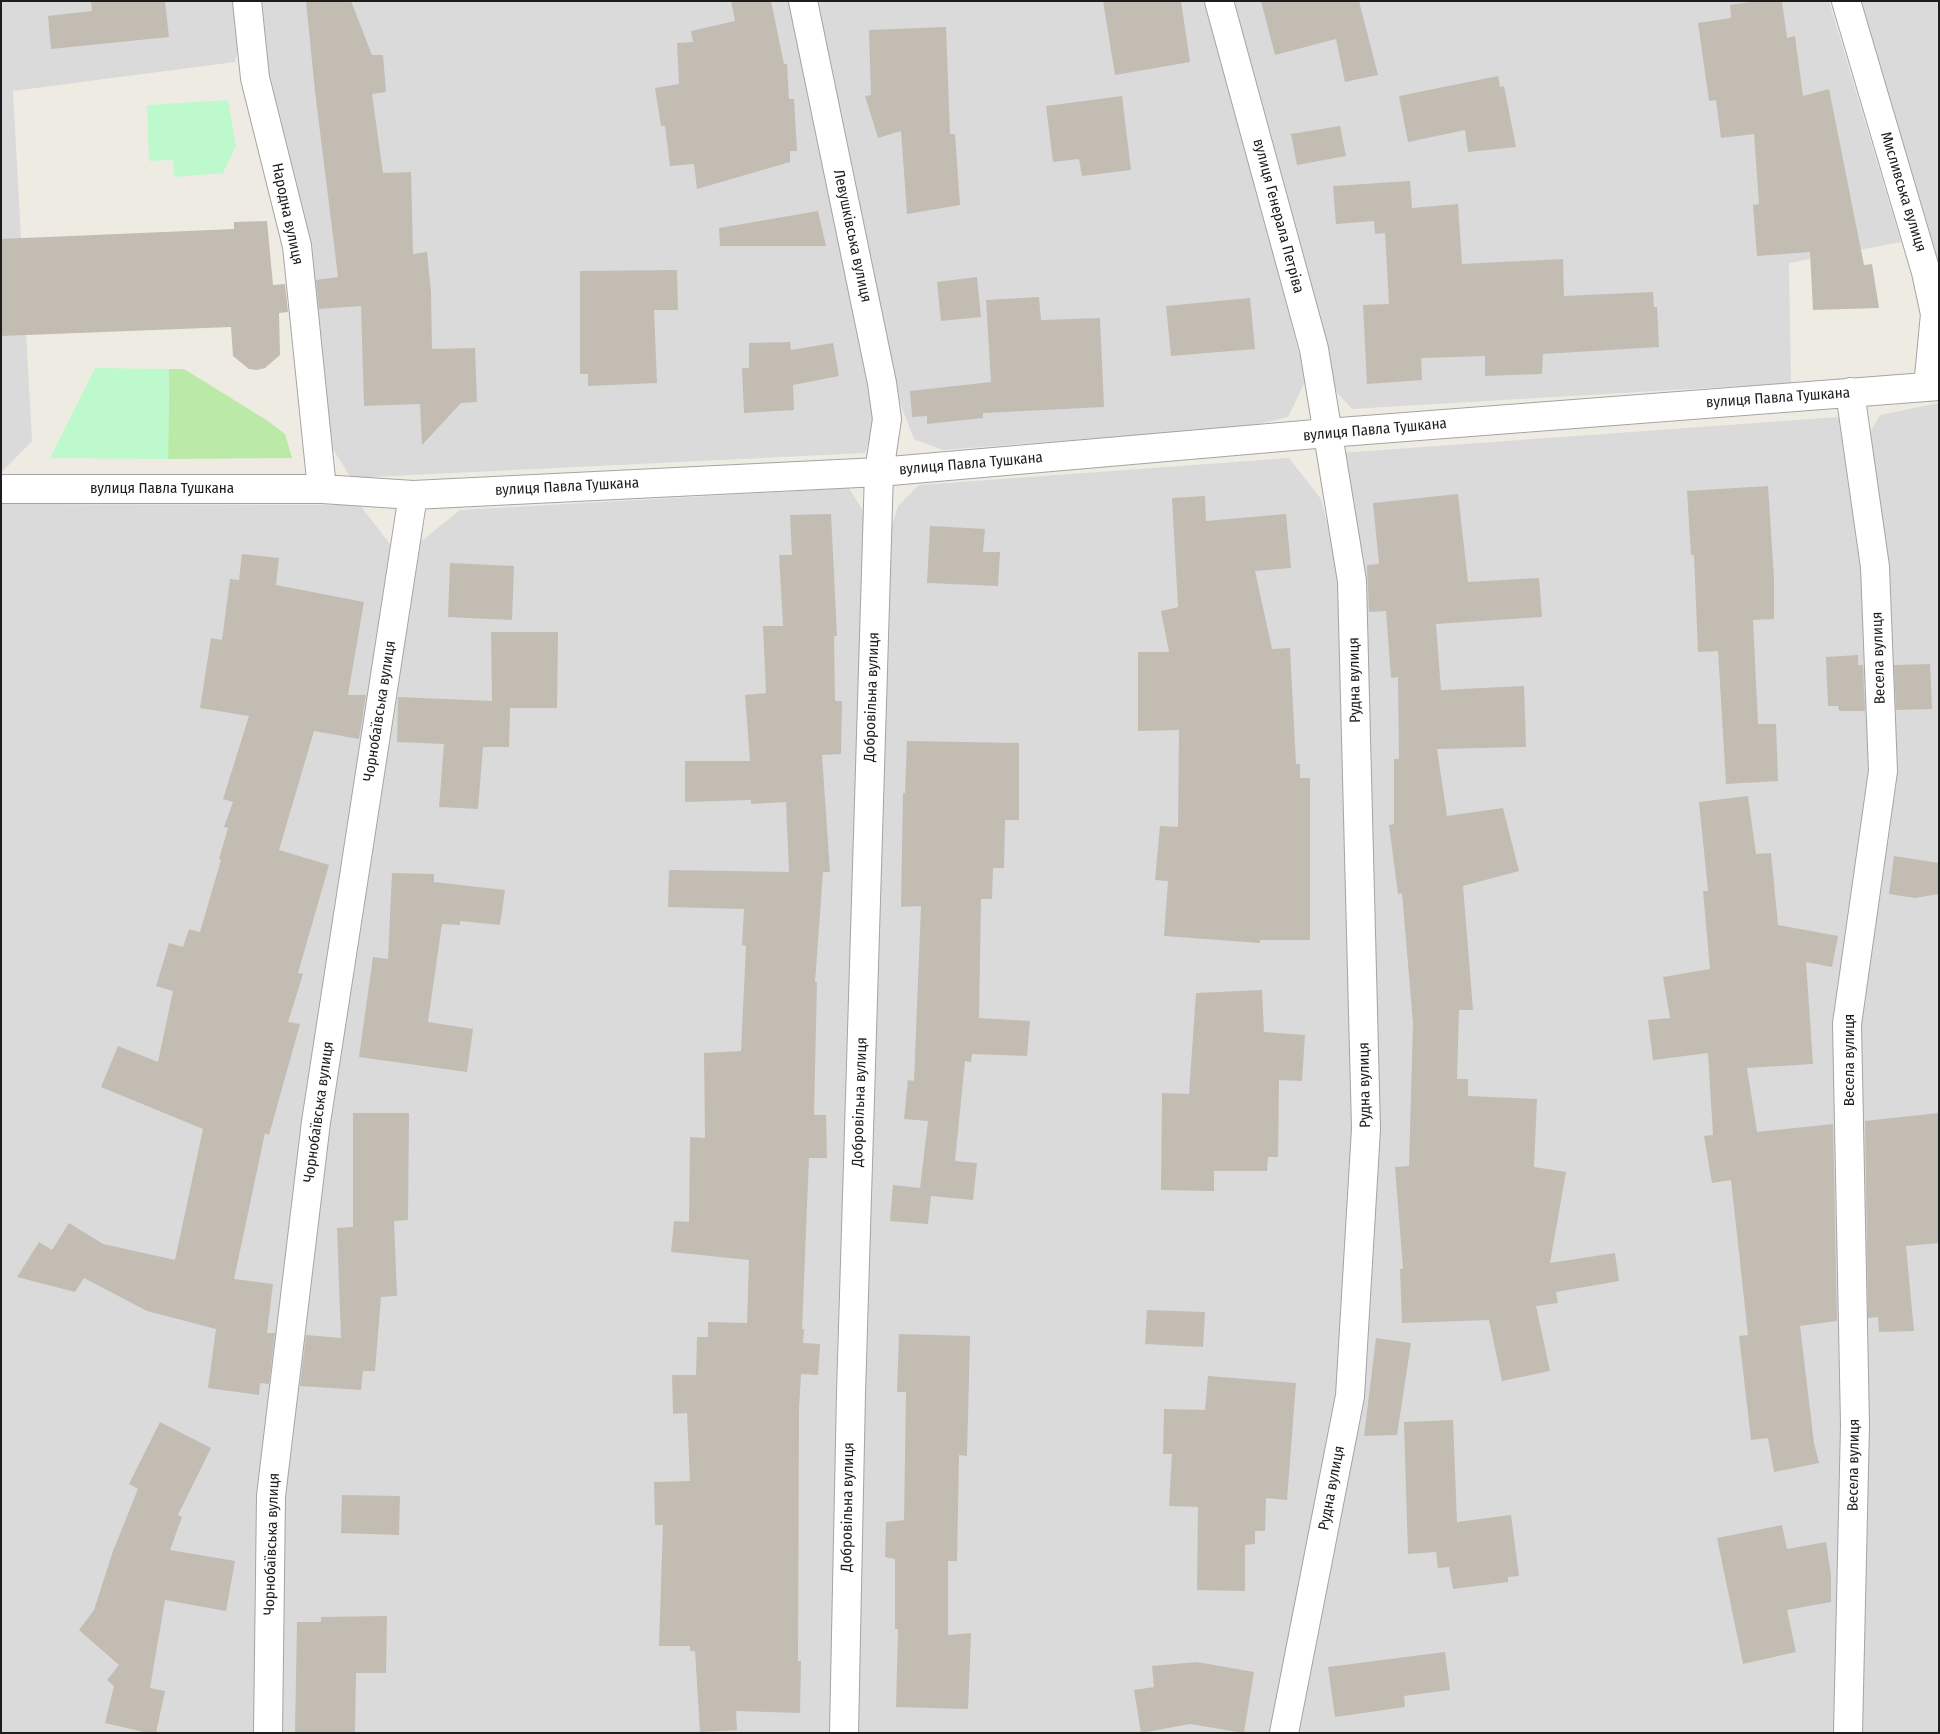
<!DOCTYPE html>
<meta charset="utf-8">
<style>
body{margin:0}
#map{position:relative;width:1940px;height:1734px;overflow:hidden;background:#eeece2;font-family:"Fira Sans Condensed",sans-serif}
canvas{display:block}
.frame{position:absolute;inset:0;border:2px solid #1d1d1d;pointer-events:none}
</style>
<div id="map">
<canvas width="1940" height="1734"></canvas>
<div class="frame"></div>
</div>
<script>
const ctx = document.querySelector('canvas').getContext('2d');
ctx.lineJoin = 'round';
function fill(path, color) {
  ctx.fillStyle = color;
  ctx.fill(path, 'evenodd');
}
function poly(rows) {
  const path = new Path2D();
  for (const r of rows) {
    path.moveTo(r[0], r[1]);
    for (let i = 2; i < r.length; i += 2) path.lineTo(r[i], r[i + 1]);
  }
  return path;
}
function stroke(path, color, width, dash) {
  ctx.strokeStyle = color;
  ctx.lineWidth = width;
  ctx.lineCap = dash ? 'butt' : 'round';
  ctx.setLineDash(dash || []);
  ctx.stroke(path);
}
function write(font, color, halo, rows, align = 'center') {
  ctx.font = font + ' "Fira Sans Condensed",sans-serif';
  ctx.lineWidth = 4;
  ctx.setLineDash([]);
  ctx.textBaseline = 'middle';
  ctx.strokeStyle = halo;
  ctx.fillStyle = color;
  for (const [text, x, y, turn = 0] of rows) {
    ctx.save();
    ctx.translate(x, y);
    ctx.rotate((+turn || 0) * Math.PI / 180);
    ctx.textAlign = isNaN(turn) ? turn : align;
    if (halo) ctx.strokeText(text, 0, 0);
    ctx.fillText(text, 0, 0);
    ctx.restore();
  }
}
fill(poly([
 [1,1,241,1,243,25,235,62,13,91,32,441,1,473],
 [260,1,793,1,878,415,865,453,351,478,326,438,267,71],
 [817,1,1209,1,1306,380,1288,417,1245,427,943,450,914,439,900,403],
 [1229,1,1829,1,1901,242,1789,263,1791,383,1352,409,1332,387],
 [1859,1,1939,1,1939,270],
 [1939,403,1939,1733,1855,1733,1854,1023,1896,769,1869,434,1880,415],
 [1838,417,1847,432,1863,571,1873,769,1835,1024,1847,1424,1838,1733,1293,1733,1376,1128,1340,453],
 [1289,458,1321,499,1342,583,1355,1127,1340,1391,1274,1733,856,1733,862,1395,889,534,898,506,919,485],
 [849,488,865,514,836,1393,831,1733,278,1733,280,1495,325,1126,413,548,460,510],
 [1,504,360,505,397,553,307,1122,259,1733,1,1733]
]), '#dbdada');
fill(poly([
 [169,369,184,369,268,421,285,434,292,458,168,459]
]), '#bbe9a7');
fill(poly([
 [228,100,236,146,223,173,174,177,173,160,149,161,147,105],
 [95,368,169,369,168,459,50,458]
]), '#bef9ce');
fill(poly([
 [91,1,165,1,169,37,51,49,48,16,92,11],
 [306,1,351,1,372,55,383,55,386,92,372,94,383,173,411,172,413,254,427,252,431,292,432,349,475,348,477,402,461,403,422,445,420,404,364,406,361,306,319,309,316,280,338,277,315,91],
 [731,1,771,1,784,64,787,64,789,99,794,99,797,151,790,151,790,162,697,189,694,164,670,166,665,126,661,126,655,88,679,84,677,43,693,42,691,31,735,21],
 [1103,1,1181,1,1190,62,1115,75],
 [1261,1,1359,1,1378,75,1345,82,1336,39,1275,55],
 [1756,1,1782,1,1787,38,1795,36,1803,96,1829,89,1864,265,1872,264,1879,308,1813,310,1810,252,1757,256,1753,205,1759,204,1754,134,1721,138,1716,100,1709,101,1698,23,1731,18,1730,5],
 [946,27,950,134,955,134,960,205,907,214,901,131,878,138,865,96,871,95,869,30],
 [1498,76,1500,87,1504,86,1516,147,1468,152,1465,130,1408,142,1399,96],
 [1122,96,1131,170,1082,176,1079,159,1053,162,1046,106],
 [1340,126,1346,156,1297,165,1291,134],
 [1410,181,1412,208,1458,204,1462,264,1563,259,1564,296,1653,292,1654,307,1657,307,1659,347,1543,354,1542,374,1485,376,1485,356,1421,358,1422,380,1367,384,1363,305,1389,304,1385,233,1375,234,1374,221,1336,224,1333,186],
 [818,211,826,246,720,246,719,228],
 [267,221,273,285,285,284,288,312,279,313,280,355,265,368,257,370,249,369,233,356,231,327,1,336,1,239,234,229,234,222],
 [677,270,678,310,654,310,657,383,588,386,588,374,580,374,580,271],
 [977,277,981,317,941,321,937,282],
 [1039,297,1041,320,1100,318,1104,407,983,413,983,418,927,424,927,416,912,417,910,391,991,382,986,300],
 [1250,298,1255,349,1171,356,1166,306],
 [790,342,791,350,833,343,839,376,793,385,794,410,744,413,742,368,749,368,749,343],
 [1768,486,1774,578,1774,619,1753,620,1758,724,1776,724,1778,781,1726,784,1718,651,1698,652,1694,555,1691,555,1687,491],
 [1458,494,1468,582,1539,578,1542,617,1436,624,1441,690,1524,686,1526,747,1437,749,1447,816,1503,808,1519,871,1463,886,1473,1010,1459,1010,1457,1079,1468,1079,1468,1096,1537,1099,1534,1167,1566,1172,1550,1263,1615,1253,1619,1281,1556,1292,1558,1303,1536,1306,1550,1371,1502,1381,1489,1320,1402,1323,1400,1269,1403,1269,1395,1167,1409,1166,1413,1023,1402,893,1398,894,1389,825,1394,824,1394,759,1399,759,1398,677,1391,678,1386,611,1369,612,1367,565,1379,564,1373,503],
 [1205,496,1206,521,1286,514,1291,568,1255,571,1272,649,1290,648,1296,764,1300,764,1300,778,1310,778,1310,940,1260,940,1260,943,1164,936,1168,881,1155,880,1160,826,1178,827,1179,730,1138,731,1138,652,1169,652,1161,611,1178,607,1172,498],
 [831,514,837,636,834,636,835,701,842,701,841,754,822,755,830,872,823,872,815,982,817,982,814,1115,826,1115,827,1158,809,1158,802,1329,804,1329,803,1343,820,1344,818,1375,801,1374,799,1409,798,1661,801,1661,800,1713,736,1711,737,1730,700,1732,695,1651,690,1651,690,1646,659,1646,663,1525,655,1525,654,1482,690,1481,687,1413,673,1414,672,1375,696,1375,697,1337,708,1337,708,1322,747,1323,749,1260,671,1252,674,1221,689,1222,690,1137,705,1138,704,1053,741,1051,746,946,742,945,744,909,668,907,669,870,789,872,786,802,751,804,751,800,685,802,685,761,750,761,745,695,766,693,763,626,783,626,779,555,792,555,790,515],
 [930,526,985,529,983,552,1000,552,998,586,927,583],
 [242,554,279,558,276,585,364,602,348,695,366,695,359,739,314,731,279,850,329,865,298,973,303,974,288,1022,300,1024,269,1135,265,1133,234,1279,273,1284,267,1333,275,1333,269,1384,260,1383,259,1395,208,1388,216,1329,147,1311,84,1278,75,1292,17,1277,39,1242,52,1250,69,1223,103,1244,175,1260,203,1129,101,1087,118,1046,158,1062,173,991,156,986,169,943,183,947,189,929,200,932,221,860,219,859,228,828,224,827,233,802,223,799,249,716,200,708,211,638,222,640,230,579,239,580],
 [450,563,514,566,512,620,448,617],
 [491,632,558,632,557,708,510,708,509,747,483,747,478,809,439,807,444,744,397,742,398,697,492,701],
 [1858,655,1858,665,1863,665,1865,711,1839,711,1838,706,1828,706,1826,657],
 [1930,664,1932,709,1896,710,1894,665],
 [907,741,1019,743,1019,820,1005,820,1004,868,993,868,992,899,981,899,979,1018,1030,1021,1027,1056,972,1054,971,1062,965,1061,955,1161,977,1163,973,1200,931,1196,928,1224,890,1221,893,1185,920,1188,928,1121,904,1119,908,1080,914,1081,921,906,901,907,903,793,905,793],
 [1748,796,1756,854,1771,853,1778,925,1838,936,1832,967,1806,962,1813,1064,1747,1068,1757,1132,1833,1124,1837,1321,1800,1326,1814,1443,1819,1463,1774,1472,1768,1438,1751,1440,1739,1336,1748,1335,1731,1180,1712,1183,1704,1136,1713,1135,1708,1053,1653,1060,1648,1020,1670,1018,1663,977,1710,969,1703,891,1708,891,1699,802],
 [1894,856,1939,863,1939,894,1915,898,1889,894],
 [392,873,434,874,434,882,505,890,500,925,460,921,460,925,442,924,428,1022,473,1029,467,1072,359,1057,373,957,388,959],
 [1262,990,1264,1032,1305,1035,1302,1081,1279,1080,1278,1157,1268,1157,1267,1171,1214,1171,1214,1191,1161,1190,1162,1093,1189,1094,1196,993],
 [353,1113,409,1113,408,1220,394,1221,397,1296,381,1297,375,1371,363,1371,361,1390,300,1386,306,1335,341,1338,337,1228,353,1227],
 [1939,1113,1939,1243,1906,1246,1914,1331,1879,1332,1878,1317,1868,1318,1865,1121],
 [1147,1310,1205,1312,1203,1347,1145,1344],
 [899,1334,970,1336,967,1456,959,1455,957,1561,948,1561,948,1635,971,1633,968,1709,896,1707,898,1629,895,1629,895,1559,885,1557,886,1522,904,1520,906,1392,897,1392],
 [1376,1338,1411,1343,1397,1435,1364,1436],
 [1208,1376,1296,1383,1287,1500,1266,1498,1265,1531,1255,1531,1255,1544,1245,1545,1245,1591,1197,1590,1198,1507,1169,1506,1172,1454,1163,1454,1164,1409,1205,1410],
 [1453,1420,1457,1522,1511,1515,1519,1576,1508,1577,1508,1582,1453,1589,1449,1567,1438,1568,1436,1552,1408,1554,1404,1422],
 [160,1422,211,1448,178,1515,182,1517,170,1550,235,1561,226,1611,165,1600,150,1688,165,1691,156,1733,148,1733,105,1723,114,1686,107,1680,119,1665,79,1630,94,1610,113,1551,138,1489,129,1484],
 [342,1495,400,1496,399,1535,341,1533],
 [1782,1525,1787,1549,1826,1542,1831,1576,1831,1602,1787,1610,1796,1652,1743,1664,1717,1538],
 [387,1616,386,1673,356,1673,355,1732,295,1733,297,1622,321,1622,321,1617],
 [1445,1652,1450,1690,1404,1696,1405,1707,1335,1717,1328,1667],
 [1197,1662,1254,1672,1244,1733,1190,1724,1141,1733,1134,1690,1154,1687,1152,1666]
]), '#c3bcb2');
const street = poly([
 [247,1,255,78,297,246,322,489],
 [803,1,882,383,887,419,879,472,851,1393,844,1733],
 [1219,1,1314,349,1352,581,1366,1129,1350,1396,1284,1733],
 [1846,1,1926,272,1935,314,1928,387],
 [1,489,322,489,413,495,879,472,1327,433,1939,386],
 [268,1733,271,1496,316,1122,413,495],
 [1848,1733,1855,1425,1847,1024,1883,771,1875,567,1850,392]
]);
stroke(street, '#a4a4a4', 30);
stroke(street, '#fff', 28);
write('15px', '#1d1d1d', '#fff', [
 ["Мисливська вулиця",1903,192,73],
 ["Народна вулиця",287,214,78],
 ["вулиця Генерала Петріва",1278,216,75],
 ["Левушківська вулиця",852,236,78],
 ["вулиця Павла Тушкана",1778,398,-4],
 ["вулиця Павла Тушкана",1375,430,-5],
 ["вулиця Павла Тушкана",971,464,-5],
 ["вулиця Павла Тушкана",567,487,-3],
 ["вулиця Павла Тушкана",162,489],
 ["Весела вулиця",1879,658,-92],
 ["Рудна вулиця",1355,680,-91],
 ["Добровільна вулиця",872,697,-88],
 ["Чорнобаївська вулиця",380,711,-81],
 ["Весела вулиця",1850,1060,-90],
 ["Рудна вулиця",1365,1085,-91],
 ["Добровільна вулиця",860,1102,-88],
 ["Чорнобаївська вулиця",319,1112,-82],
 ["Весела вулиця",1854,1465,-89],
 ["Рудна вулиця",1332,1488,-79],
 ["Добровільна вулиця",848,1507,-89],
 ["Чорнобаївська вулиця",272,1544,-88]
]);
</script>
